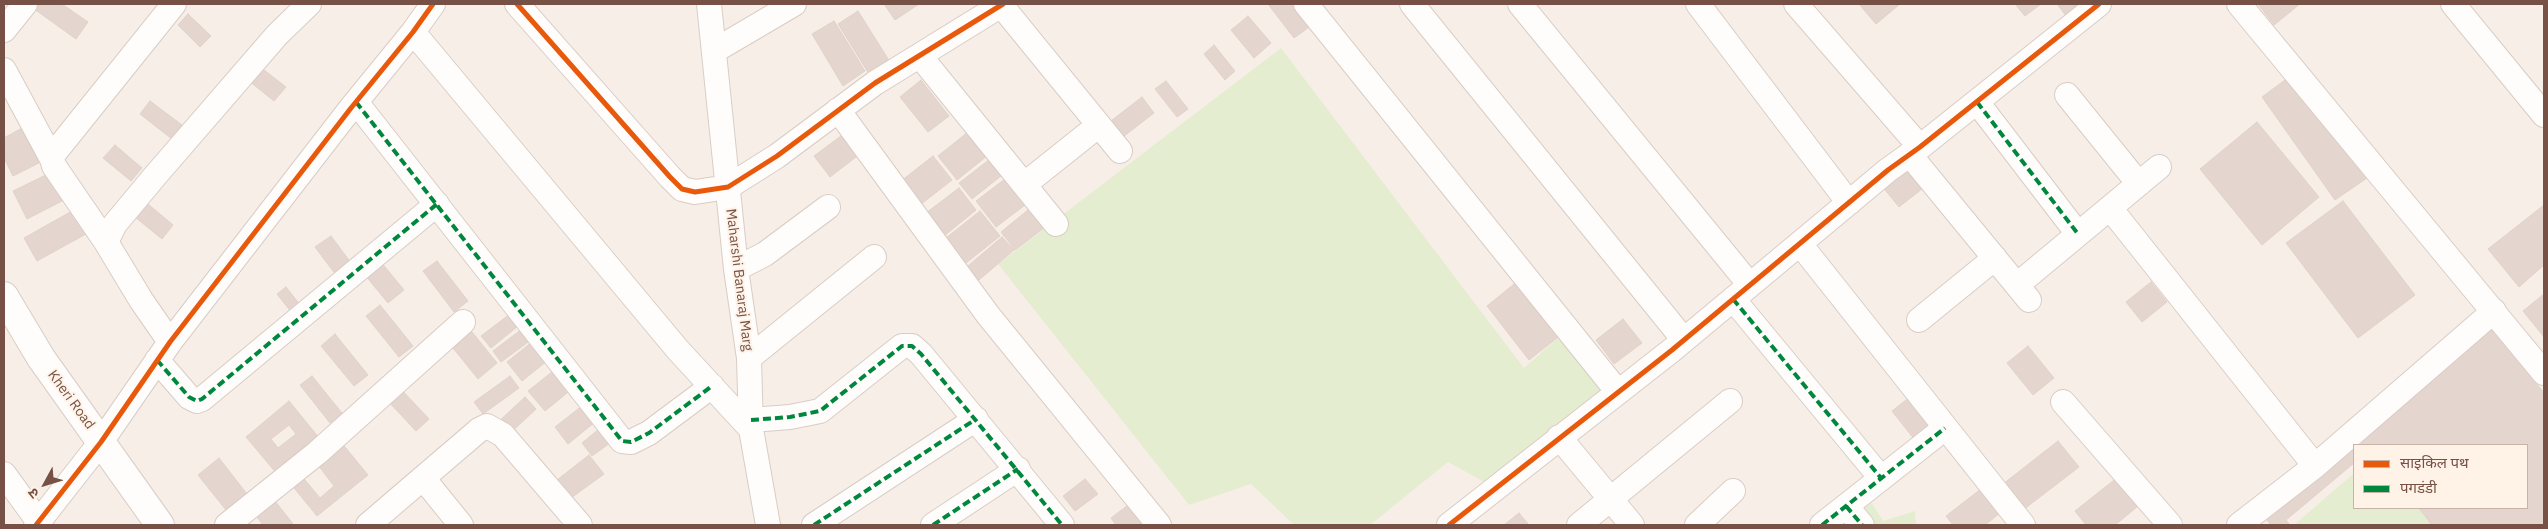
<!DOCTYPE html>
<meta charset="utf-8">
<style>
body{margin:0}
#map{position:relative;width:2548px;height:529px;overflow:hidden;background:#f7efe7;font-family:"IBM Plex Sans","Noto Sans Devanagari",sans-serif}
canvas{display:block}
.frame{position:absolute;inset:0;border:5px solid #775146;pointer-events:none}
.legend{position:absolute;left:2353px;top:444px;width:175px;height:65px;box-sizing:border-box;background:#fff3e8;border:1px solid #c9b2a7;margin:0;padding:6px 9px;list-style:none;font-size:15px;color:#775146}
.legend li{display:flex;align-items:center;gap:10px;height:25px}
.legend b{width:25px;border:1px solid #c9b2a7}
.north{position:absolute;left:20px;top:459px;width:50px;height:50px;-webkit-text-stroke:4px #fff3e8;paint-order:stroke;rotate:231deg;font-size:14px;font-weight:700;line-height:20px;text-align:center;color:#775146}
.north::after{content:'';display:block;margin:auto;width:18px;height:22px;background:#775146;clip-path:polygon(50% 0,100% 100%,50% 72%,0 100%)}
</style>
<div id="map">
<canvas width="2548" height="529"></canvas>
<div class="frame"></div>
<ul class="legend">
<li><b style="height:6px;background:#e8590c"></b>साइकिल पथ</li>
<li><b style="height:6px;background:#00873e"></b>पगडंडी</li>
</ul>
<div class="north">उ</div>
</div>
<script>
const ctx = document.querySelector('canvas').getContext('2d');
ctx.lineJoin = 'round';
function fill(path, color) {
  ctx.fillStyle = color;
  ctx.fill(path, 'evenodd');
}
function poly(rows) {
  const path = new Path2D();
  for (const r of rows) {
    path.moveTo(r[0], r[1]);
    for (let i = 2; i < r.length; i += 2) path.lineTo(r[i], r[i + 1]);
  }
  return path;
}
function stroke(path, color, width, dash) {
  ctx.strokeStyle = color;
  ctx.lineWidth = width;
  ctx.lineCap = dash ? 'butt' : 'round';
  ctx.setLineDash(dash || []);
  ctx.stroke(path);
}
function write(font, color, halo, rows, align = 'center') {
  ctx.font = font + ' "IBM Plex Sans",sans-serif';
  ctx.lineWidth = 4;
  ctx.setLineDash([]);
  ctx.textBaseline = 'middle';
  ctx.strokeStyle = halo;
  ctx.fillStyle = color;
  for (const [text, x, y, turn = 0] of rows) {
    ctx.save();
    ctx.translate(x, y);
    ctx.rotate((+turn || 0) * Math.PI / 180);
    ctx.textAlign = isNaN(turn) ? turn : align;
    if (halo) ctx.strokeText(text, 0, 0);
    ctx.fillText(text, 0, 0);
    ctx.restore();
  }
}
fill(poly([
 [1281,48,1524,368,1562,334,1607,401,1495,488,1448,462,1370,525,1294,525,1251,484,1189,505,998,264],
 [2354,473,2354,508,2426,508,2441,525,2294,525],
 [1872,503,1883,521,1915,511,1916,525,1815,525,1852,516]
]), '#e5edd0');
const building = poly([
 [32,4,62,4,88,22,76,39,30,6,32,4],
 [884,4,919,4,895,20,884,4],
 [1268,4,1302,4,1316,22,1294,38,1268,4],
 [1859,4,1900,4,1876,24,1859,4],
 [2015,4,2041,4,2025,16,2015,4],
 [2057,4,2084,4,2067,17,2057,4],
 [2258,4,2300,4,2274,25,2258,4],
 [858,11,890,62,869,74,838,24,858,11],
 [188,14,211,36,200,47,178,25,188,14],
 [1248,16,1271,43,1254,58,1231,30,1248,16],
 [834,21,865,71,843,86,812,34,834,21],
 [1214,45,1235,71,1225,80,1204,54,1214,45],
 [255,63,286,87,274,101,244,77,255,63],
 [2293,74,2367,178,2335,200,2262,97,2293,74],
 [921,80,949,116,928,132,900,97,921,80],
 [1166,81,1188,109,1177,117,1155,89,1166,81],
 [1142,97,1154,113,1119,140,1107,124,1142,97],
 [150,101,182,125,172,139,140,114,150,101],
 [2257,122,2319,197,2262,245,2200,169,2257,122],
 [22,128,39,163,13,176,4,158,4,138,22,128],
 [973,128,992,152,957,180,938,156,973,128],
 [845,133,860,154,830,177,814,156,845,133],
 [115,145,142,168,131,181,103,158,115,145],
 [933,156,952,180,920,205,901,181,933,156],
 [994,156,1006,172,972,199,959,183,994,156],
 [1909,164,1927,185,1899,207,1882,186,1909,164],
 [52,172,66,199,27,219,13,191,52,172],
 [1009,176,1029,202,996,227,976,201,1009,176],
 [959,188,976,210,944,236,926,213,959,188],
 [142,199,173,225,162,239,130,213,142,199],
 [2343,201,2415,295,2358,338,2286,243,2343,201],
 [1034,205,1049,224,1015,250,1001,232,1034,205],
 [2544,205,2544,265,2519,287,2488,249,2544,205],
 [72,211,86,234,37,261,24,238,72,211],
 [980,211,1000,236,966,263,946,238,980,211],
 [331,236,351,263,336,275,315,247,331,236],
 [1002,237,1014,250,979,280,968,266,1002,237],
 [376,256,404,290,388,303,360,269,376,256],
 [437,261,468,301,454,312,423,271,437,261],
 [1519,280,1562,334,1529,360,1487,306,1519,280],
 [2151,282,2167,302,2142,322,2126,302,2151,282],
 [286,287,301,306,292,313,277,294,286,287],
 [2544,294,2544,337,2523,311,2544,294],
 [380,305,413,346,399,357,366,316,380,305],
 [514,311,523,322,491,348,481,336,514,311],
 [1623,319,1642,343,1614,364,1596,340,1623,319],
 [526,326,535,337,501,362,493,351,526,326],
 [468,327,497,363,478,379,449,343,468,327],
 [2493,329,2544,393,2544,525,2432,525,2419,508,2527,508,2527,445,2365,445,2356,440,2493,329],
 [335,334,368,375,354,386,321,346,335,334],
 [537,338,552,357,522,381,507,362,537,338],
 [2028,346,2054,378,2033,395,2007,363,2028,346],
 [557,368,573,388,545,411,528,391,557,368],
 [312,376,342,413,330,423,300,385,312,376],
 [510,376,519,388,483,414,474,402,510,376],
 [399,387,429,419,416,431,386,399,399,387],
 [1915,393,1937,421,1914,439,1892,411,1915,393],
 [525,397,536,409,506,437,495,425,525,397],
 [289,401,320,439,278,475,246,437,289,401],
 [289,425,296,434,278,448,271,439,289,425],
 [587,402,600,418,568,444,555,427,587,402],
 [599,429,610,443,592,456,582,443,599,429],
 [340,441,368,475,317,516,290,483,300,474,320,498,334,486,315,461,340,441],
 [2058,441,2079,467,2023,510,2003,484,2058,441],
 [2349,448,2354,453,2354,463,2286,520,2290,525,2271,525,2261,513,2349,448],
 [589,455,604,474,571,498,557,480,589,455],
 [219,458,247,494,226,510,198,475,219,458],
 [2123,473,2143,502,2115,525,2086,525,2075,511,2123,473],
 [1085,479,1098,494,1075,511,1063,496,1085,479],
 [1986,485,2005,509,1985,525,1953,525,1946,516,1986,485],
 [271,496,294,525,263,525,252,511,271,496],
 [1132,502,1148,525,1116,525,1111,518,1132,502],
 [1519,513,1529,525,1504,525,1519,513]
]);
fill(building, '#e4d6cf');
stroke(building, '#e0d1c9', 1);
const minor = poly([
 [517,4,670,177,682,189,695,192,728,187,777,156,875,83,1003,4],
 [709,4,736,269,749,358,751,429,768,525],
 [1306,4,1618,392],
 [1412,4,1684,340],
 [1520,4,1750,285],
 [1698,4,1849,203],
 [1796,4,1920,147],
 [2239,4,2544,373],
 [2453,4,2544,115],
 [1001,5,1120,151],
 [4,30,25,4],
 [413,32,678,350,751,429],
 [714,51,794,4],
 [920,56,1056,224],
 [4,70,52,159],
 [2067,95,2139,184],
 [356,102,622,441,631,442,649,433,712,386],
 [1977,102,2078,234],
 [838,110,988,315,1159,525],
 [1910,155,2029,300],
 [1025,184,1099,125],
 [2110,208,2315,466],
 [106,242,115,224,155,176,277,35,309,4],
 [1800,244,2023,525],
 [736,269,765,254,828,207],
 [2017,285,2159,167],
 [1733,299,1881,478],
 [1919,320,1995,258],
 [170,342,141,300,106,242,54,166,52,159,52,156,174,4],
 [749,358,874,257],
 [157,360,189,397,197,401,202,399,437,204],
 [2063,402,2170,525],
 [751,420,790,417,820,411,902,346,912,346,921,354,1062,525],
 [1559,437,1632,525],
 [4,474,41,525],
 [423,478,461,525],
 [1846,506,1862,525],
 [36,525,101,442,170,342,351,108,413,32,433,4],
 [227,525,317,453,463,322],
 [368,525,479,430,487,426,503,435,580,525],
 [814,525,976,419],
 [933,525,1018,469],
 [1449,525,1672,350,1888,170,1920,147,2099,4],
 [1579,525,1730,401],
 [1697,525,1733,491],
 [1822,525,1945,428],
 [2239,525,2315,466,2494,311]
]);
const tertiary = poly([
 [4,296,41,358,160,525]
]);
stroke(minor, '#d9ccc5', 26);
stroke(tertiary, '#d9ccc5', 30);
stroke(minor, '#fefdfb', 24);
stroke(tertiary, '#fefdfb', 28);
stroke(poly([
 [356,102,622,441,631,442,649,433,712,386],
 [1977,102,2078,234],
 [1733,299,1881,478],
 [157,360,189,397,197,401,202,399,437,204],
 [751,420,790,417,820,411,902,346,912,346,921,354,1062,525],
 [1846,506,1862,525],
 [814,525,976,419],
 [933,525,1018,469],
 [1822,525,1945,428]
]), '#00873e', 4, [8, 4]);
stroke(poly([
 [517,4,670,177,682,189,695,192,728,187,777,156,875,83,1003,4],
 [36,525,101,442,170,342,351,108,413,32,433,4],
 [1449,525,1672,350,1888,170,1920,147,2099,4]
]), '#e8590c', 5);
write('14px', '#775146', '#fff3e8', [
 ["Maharshi Banaraj Marg",739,280,83],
 ["Kheri Road",71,400,54]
]);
</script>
